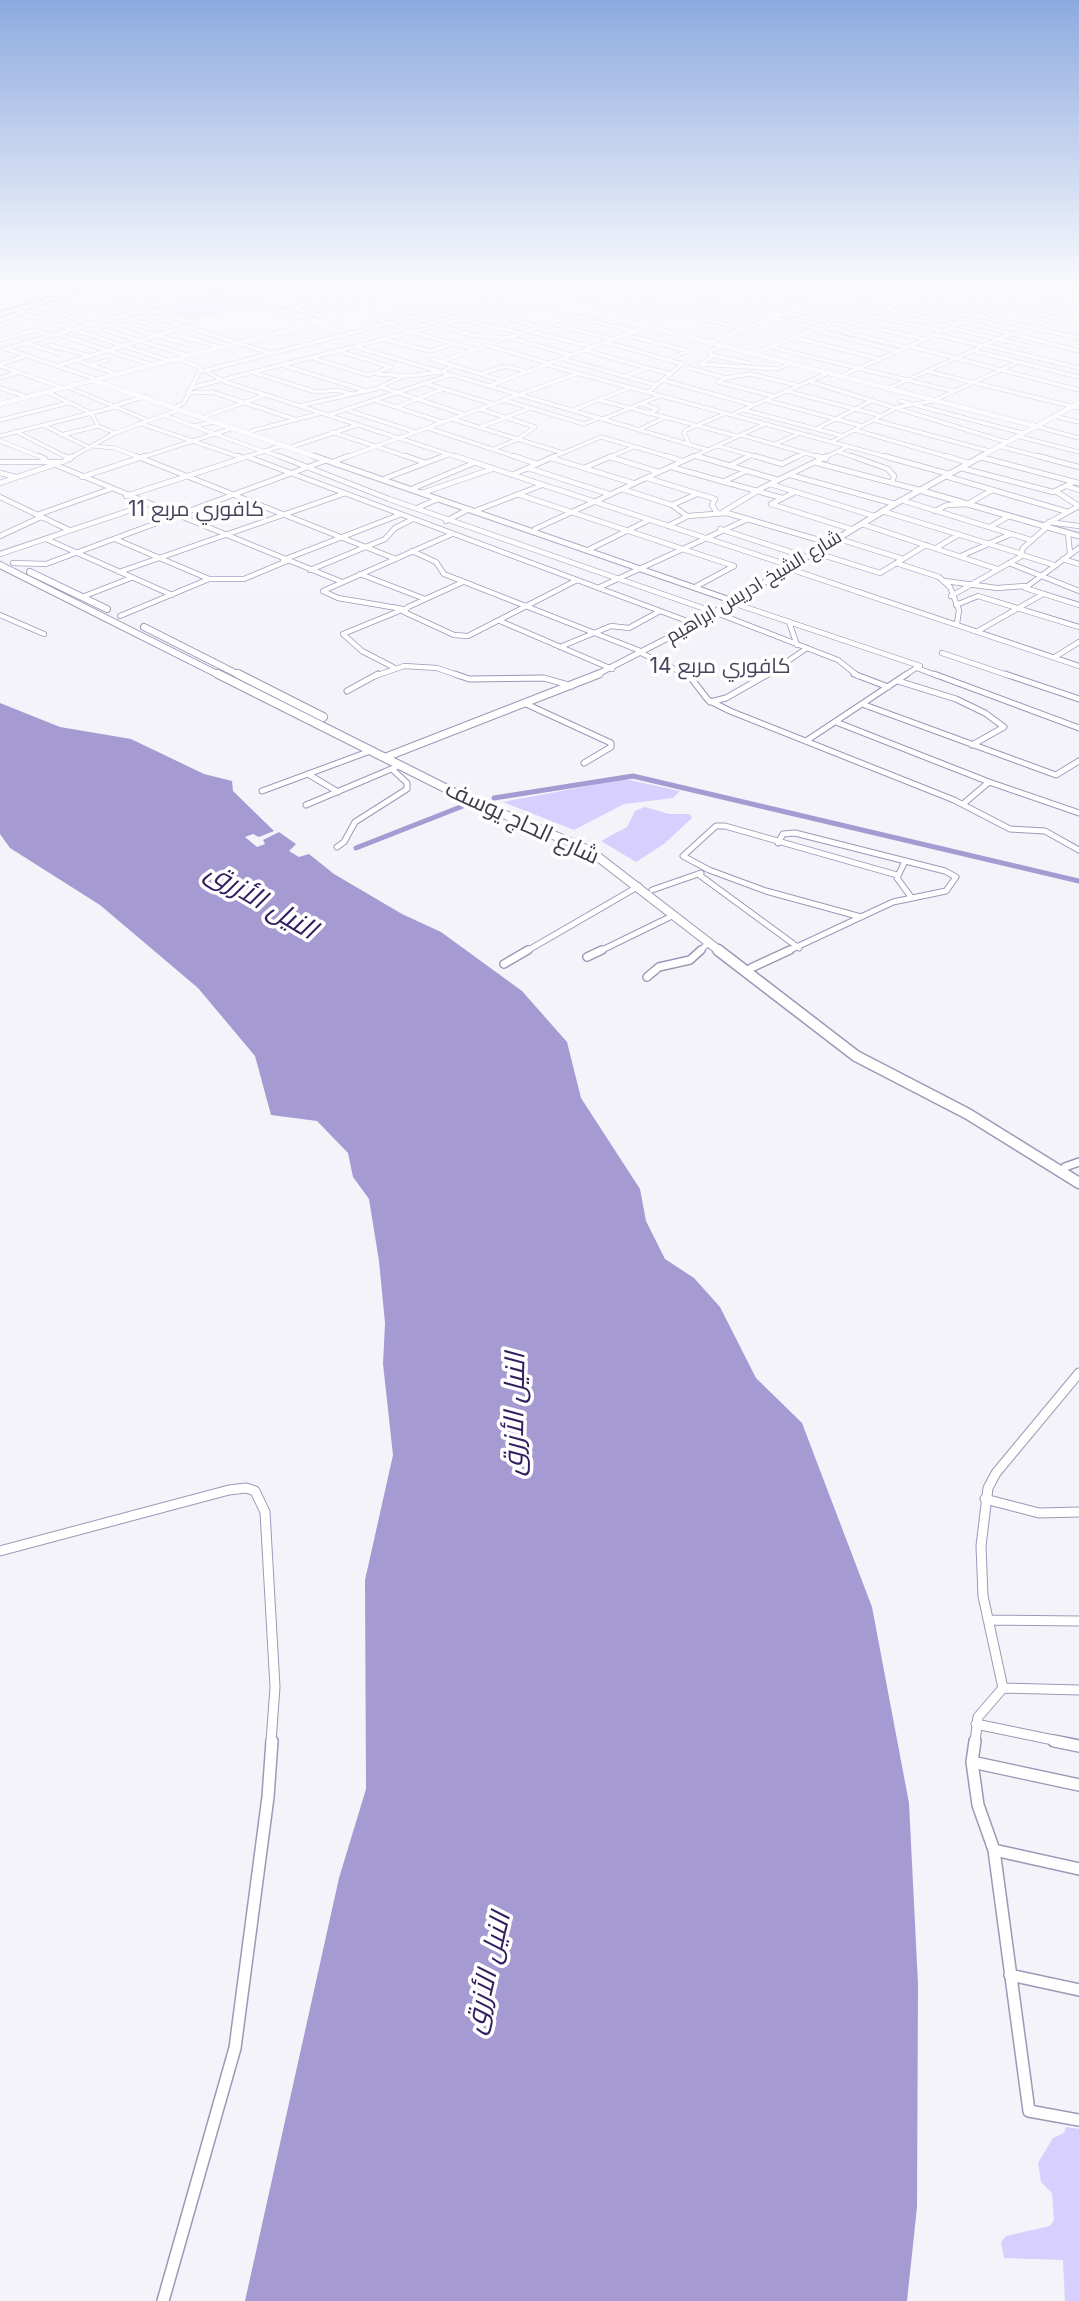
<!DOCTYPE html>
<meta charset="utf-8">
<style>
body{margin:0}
canvas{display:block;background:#f4f3fa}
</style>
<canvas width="1079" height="2301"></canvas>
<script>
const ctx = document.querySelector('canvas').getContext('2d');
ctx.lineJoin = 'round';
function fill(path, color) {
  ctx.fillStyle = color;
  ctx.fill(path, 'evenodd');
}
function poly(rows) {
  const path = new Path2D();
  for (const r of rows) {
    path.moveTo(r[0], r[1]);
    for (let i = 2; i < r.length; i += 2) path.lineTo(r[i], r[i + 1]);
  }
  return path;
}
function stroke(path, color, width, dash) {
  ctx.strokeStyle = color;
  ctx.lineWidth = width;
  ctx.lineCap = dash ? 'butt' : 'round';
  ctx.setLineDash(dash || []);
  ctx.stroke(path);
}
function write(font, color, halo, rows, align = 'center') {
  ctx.font = font + ' Inter,Cairo,sans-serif';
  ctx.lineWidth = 7;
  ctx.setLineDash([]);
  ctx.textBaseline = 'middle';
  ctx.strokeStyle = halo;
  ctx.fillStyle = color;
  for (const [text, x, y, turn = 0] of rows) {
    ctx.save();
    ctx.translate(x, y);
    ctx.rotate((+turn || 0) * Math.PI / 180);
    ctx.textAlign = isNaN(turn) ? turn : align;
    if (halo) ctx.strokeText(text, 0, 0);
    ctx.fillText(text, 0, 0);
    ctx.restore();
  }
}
fill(poly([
 [219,288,264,301,192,320,151,308],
 [625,779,680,791,673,798,624,804,574,830,503,802],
 [645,807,669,814,689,814,692,818,664,844,636,862,601,841,627,827,635,811],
 [1066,2127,1079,2129,1079,2301,1065,2301,1063,2260,1004,2258,1001,2242,1006,2236,1050,2226,1054,2220,1052,2193,1041,2182,1038,2163,1053,2138,1064,2133]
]), '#d7cffd');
fill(poly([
 [0,703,60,727,131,739,204,774,232,781,233,791,274,831,259,837,253,834,245,837,257,847,265,844,263,840,279,832,296,844,289,851,299,857,309,854,334,874,402,914,441,932,522,991,567,1042,581,1098,640,1189,646,1221,665,1259,694,1278,720,1307,756,1378,802,1423,872,1607,909,1803,918,1984,917,2207,907,2301,245,2301,339,1878,366,1789,365,1580,393,1455,383,1364,385,1323,379,1261,369,1199,353,1177,348,1153,317,1121,271,1115,255,1056,198,988,100,905,10,848,0,834]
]), '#a59bd2');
stroke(poly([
 [494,798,633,776,1079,881],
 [356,848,468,804]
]), '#a59bd2', 5);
const minorFar5 = poly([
 [4,285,48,299],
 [34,285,66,295],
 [64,285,81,290],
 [148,285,186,297],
 [177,285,203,292],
 [249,285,298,299,281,304],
 [316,285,390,305],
 [362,285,381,290],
 [428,285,445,290],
 [588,285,664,303],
 [633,285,683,298],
 [680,285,706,291],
 [753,285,817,301],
 [803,285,837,293],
 [861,285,917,297],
 [907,285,932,291],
 [974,285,1022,296],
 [1021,285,1038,289],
 [1056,285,1079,290],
 [220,288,334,319],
 [394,288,424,296],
 [717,288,801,308],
 [940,288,1006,303],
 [269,290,285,285],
 [292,291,311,285],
 [509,291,532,285],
 [778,291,795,285],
 [568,292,638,310],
 [844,292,898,305],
 [1032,292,1079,304],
 [284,293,291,291,308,296,298,299],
 [117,294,131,290,170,301],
 [699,294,782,315],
 [0,295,37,285],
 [1,295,15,299],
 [118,295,153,305],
 [923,295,990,310],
 [363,297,399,285],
 [330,298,372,309],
 [827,298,880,311],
 [678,300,762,322],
 [107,302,270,353],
 [907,302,974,317],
 [0,303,14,300],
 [314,303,354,314],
 [614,304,669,285],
 [33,305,92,324],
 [463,305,539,327],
 [808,305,864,318],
 [1001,306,1063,319],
 [295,308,344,293],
 [82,309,112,304],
 [888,309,957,324],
 [277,310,322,322],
 [17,311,170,361],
 [360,312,411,332,474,349],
 [436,313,519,333],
 [788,313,830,323],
 [121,316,169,331],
 [573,316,633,331],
 [871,316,942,331],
 [979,316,1079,338],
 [416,318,471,335,510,338,571,355],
 [611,318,725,285],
 [774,318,817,329],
 [105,320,190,345],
 [965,322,1079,351],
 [853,323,923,339],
 [553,324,612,339],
 [0,325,30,316],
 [637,325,673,311,743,329],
 [844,325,843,332,906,347],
 [950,328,1028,346],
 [1038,329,1079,312],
 [105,330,189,356],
 [529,331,592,347],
 [819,331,830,323,846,325,947,285],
 [819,331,897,351],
 [57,334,152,365],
 [626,335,688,351,668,359],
 [936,335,984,346],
 [182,336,222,348],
 [797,338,879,359],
 [0,340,35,330,52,335],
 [386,340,430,351,452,344],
 [606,342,682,364,648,392],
 [26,343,60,354],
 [707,343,860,285],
 [50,345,89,356],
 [486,345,548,363],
 [985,345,1079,368],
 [909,346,1079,390],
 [356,347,708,450],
 [770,347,953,391],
 [4,348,96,379],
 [5,349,226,285],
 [585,350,647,368,627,375],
 [974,351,1079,377],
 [342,352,391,367],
 [751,354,818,329],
 [712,355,749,363],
 [315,359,368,375,391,367],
 [431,359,504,381],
 [563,359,656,385],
 [75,360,117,374],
 [440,362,584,311],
 [0,364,26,356],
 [700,364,778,369,789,364],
 [700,364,712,357,709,351,722,347],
 [92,365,108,360],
 [547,365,891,458],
 [0,366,63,388],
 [57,366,187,326],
 [285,366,367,391],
 [647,368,671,374],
 [689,368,726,378,718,382,773,396],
 [206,371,223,381,460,458],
 [926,371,1079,408],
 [199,372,511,292],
 [255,373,316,392,337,390,351,394],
 [483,373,506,366,528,372],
 [377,374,408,376,441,372,453,366],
 [839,377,1048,285],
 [0,378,16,373],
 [726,378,750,374,797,385],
 [663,380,752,405],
 [808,381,1006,442],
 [427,384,493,404],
 [489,386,646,327],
 [68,387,147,420],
 [381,387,463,414],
 [0,388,27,397],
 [190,388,540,300,586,285],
 [887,389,1012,333],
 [786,391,882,416],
 [47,392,91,413,98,426,115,433],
 [187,393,212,392,294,419],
 [504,400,584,424,599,418],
 [599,400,737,436],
 [765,400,862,426],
 [377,401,442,422],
 [900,401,1022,433],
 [642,404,657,409,649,414],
 [113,406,147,396],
 [177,406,184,403,201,368,178,359],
 [299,406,375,389,404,376],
 [396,407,443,389],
 [480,409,535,427,518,439,494,449],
 [573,410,629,388],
 [744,410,843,436],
 [350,411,415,432],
 [164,415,193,426,215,422],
 [329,415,450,375],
 [731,415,826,374],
 [206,416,265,395],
 [1053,416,1079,422],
 [452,419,563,453],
 [603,419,660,396],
 [0,420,68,403],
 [874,420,989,451],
 [139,423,243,458],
 [43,425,90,448],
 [193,426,262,451],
 [1035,426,1079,438],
 [481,427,528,409],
 [428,428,519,458],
 [816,429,873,400],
 [638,430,664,418],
 [855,430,952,458],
 [15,431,68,458],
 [251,431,322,413],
 [332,432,411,458],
 [61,435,98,426],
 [741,435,823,458],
 [0,436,115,407],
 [1017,436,1079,452],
 [0,441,43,458],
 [831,442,898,407,933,401,1018,362],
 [689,444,684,433,686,430,724,414],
 [775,444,798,434],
 [94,446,115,448,141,458],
 [294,446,357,425],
 [718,446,761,458],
 [998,446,1045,458],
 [264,451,284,458],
 [839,452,857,458],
 [695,456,703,458],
 [248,457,251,458],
 [610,457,614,458],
 [980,457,985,458],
 [70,458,115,433,181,409],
 [140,458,233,428],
 [243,458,284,445],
 [344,458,579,373],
 [439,458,448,455],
 [551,458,601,437,673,458],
 [607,458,634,447],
 [690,458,763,425],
 [745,458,752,455],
 [795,458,806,453],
 [824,458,847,447]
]);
const minorFar4 = poly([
 [39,456,45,459],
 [65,456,70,459],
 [136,456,396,559],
 [238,456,243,458],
 [279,456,389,499,714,612,838,660,858,676],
 [406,456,426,463],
 [455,456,791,566],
 [514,456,537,464],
 [667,456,682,461],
 [697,456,778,480],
 [755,456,782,464,798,456],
 [817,456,826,459],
 [852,456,888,469,894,476,892,483],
 [884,456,949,474],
 [946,456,969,463],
 [1038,456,1079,467],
 [248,457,695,624],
 [610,457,659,472],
 [980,457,1079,483],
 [551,458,633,483],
 [46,461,342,582],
 [0,462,63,462,73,456],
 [333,462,348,456],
 [817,463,919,490],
 [729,466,749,456],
 [671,467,782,498],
 [528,468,609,494],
 [584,468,612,456],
 [961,468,1053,492,1074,482],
 [0,473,16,477],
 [512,475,555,456],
 [790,475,895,504],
 [945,476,1068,512],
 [82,477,145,456],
 [386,478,444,456],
 [647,478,715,499,712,505,717,513],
 [723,482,746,471],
 [0,483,56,464],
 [770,484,874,516],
 [1067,486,1079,490],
 [414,488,474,463],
 [622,489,672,505,687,516],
 [756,491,827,456],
 [1057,492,1079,506],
 [422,493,492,469],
 [793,493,771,504,851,529],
 [520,495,734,566],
 [126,496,249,456],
 [0,497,69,530],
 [901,500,1031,540],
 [672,505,697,494],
 [417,508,438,499],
 [475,511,542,485],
 [882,511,1022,554],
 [935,511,947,505,968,504,992,490],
 [723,512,756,492],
 [37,515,110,489],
 [446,521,469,509],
 [1049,522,1079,526],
 [862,524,997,569],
 [668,526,688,516,727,513,829,543],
 [1043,526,1079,506],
 [990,527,1009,516],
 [535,529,694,456],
 [720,529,806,557],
 [1068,533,1070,554],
 [0,536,41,517],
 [836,538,903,559],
 [46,539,172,595],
 [115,539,209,579,244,579,287,561],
 [936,548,958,535],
 [1079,548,1025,588,1079,605],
 [590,549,649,520],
 [412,551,436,562,444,574,643,652],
 [813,552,880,573,926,545],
 [0,554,146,505],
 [1022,555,1054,565],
 [961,556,1011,534],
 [1063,559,1079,564],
 [283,560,399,515],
 [13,563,46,564,327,460],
 [896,563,939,577,950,587,959,610,957,624],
 [1009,563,1079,591],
 [787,568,1079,666],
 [310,570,385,539,395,528,413,519],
 [119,572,343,494],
 [360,574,425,599],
 [945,581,997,588,1025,586],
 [463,582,408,607,404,612,454,635,468,636,577,580],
 [697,586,734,566],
 [598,588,748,519],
 [323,591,452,534],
 [323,591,338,598,403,609],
 [951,596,1020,557,1023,548,1047,527],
 [82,597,131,578],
 [730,602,920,666],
 [956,605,978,596,1079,627],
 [0,615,44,634],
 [120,616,209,579],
 [500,621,612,669],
 [789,622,797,645],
 [978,631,1043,594],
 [560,647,611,626,629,628,660,611],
 [641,653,689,676],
 [942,653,1010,676],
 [1055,657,1079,642],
 [393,667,362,651,343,634,404,609],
 [917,668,938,676],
 [375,676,404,666,437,668,460,676],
 [766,676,807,648],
 [904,676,919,666]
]);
const minorFar3 = poly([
 [455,674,469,679,544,678,572,686],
 [688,674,708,700,730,711,954,800,1010,829,1045,831,1079,850],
 [854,674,888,687],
 [934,674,1079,728],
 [1005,674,1079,699],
 [898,681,956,699,985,713,1004,727,972,745],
 [347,691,378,674],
 [710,702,726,698,768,674],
 [524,703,611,743,611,747,584,763],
 [862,704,1056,775,1079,761],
 [836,722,989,782,963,804],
 [806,741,907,674],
 [308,774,338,792],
 [989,782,1079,813],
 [262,791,373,750],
 [306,805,396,767],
 [778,843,783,834,795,833,945,871,956,877,946,891,893,902,786,952],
 [337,847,344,842,355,822,407,789,407,783,392,769],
 [905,861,897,878,911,897],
 [698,874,799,948],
 [652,890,701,873],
 [861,917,766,891,709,870,683,856,716,826,725,826,897,875],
 [525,952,639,886],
 [598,952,674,915],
 [699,952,709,942]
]);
const minorFar2 = poly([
 [587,957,602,950],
 [504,964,528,950],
 [751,968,790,950],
 [647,977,659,967,690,960,701,950],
 [1065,1167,1079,1162]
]);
const minorFar1 = poly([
 [985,1499,1039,1513,1079,1512],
 [0,1551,229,1490,246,1488,255,1491,265,1512,275,1687,271,1742],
 [988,1620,1079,1621],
 [1003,1688,1079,1690],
 [976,1724,1063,1742],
 [975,1742,978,1717,1003,1688,983,1596,981,1546,988,1488,996,1473,1079,1373]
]);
const minor = poly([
 [975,1741,972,1762,978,1805,994,1850,1029,2111,1079,2120],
 [1054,1741,1079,1746],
 [972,1762,1079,1785],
 [994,1850,1079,1869],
 [1010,1975,1079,1990],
 [163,2301,235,2048,268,1797,272,1741]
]);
const tertiaryFar2 = poly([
 [485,285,1035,426],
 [93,380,319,458],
 [0,404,465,285],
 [978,458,1079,403]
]);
const tertiaryFar1 = poly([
 [314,456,733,601],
 [919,490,1079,536],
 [594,676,695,624,895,504,982,456]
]);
const tertiary = poly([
 [386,757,599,674]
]);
const secondaryFar2 = poly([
 [0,565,221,676],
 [30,572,107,609],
 [144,627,241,676]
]);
const secondaryFar1 = poly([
 [218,674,465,798,589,850,721,952],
 [238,674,323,717]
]);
const secondary = poly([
 [718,950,856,1056,968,1114,1079,1183]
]);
const primary = poly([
 [98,285,107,285,0,316,0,312,98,285]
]);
stroke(minorFar5, '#9d98b7', 4.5);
stroke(minorFar4, '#9d98b7', 6);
stroke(minorFar3, '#9d98b7', 7);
stroke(minorFar2, '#9d98b7', 10);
stroke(minorFar1, '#9d98b7', 11);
stroke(minor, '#9d98b7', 14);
stroke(tertiaryFar2, '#9d98b7', 5);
stroke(tertiaryFar1, '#9d98b7', 7);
stroke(tertiary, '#9d98b7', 9);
stroke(secondaryFar2, '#9d98b7', 8);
stroke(secondaryFar1, '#9d98b7', 10);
stroke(secondary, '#9d98b7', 13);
stroke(primary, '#9d98b7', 3);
stroke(minorFar5, '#fff', 3.5);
stroke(minorFar4, '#fff', 4.5);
stroke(minorFar3, '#fff', 5);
stroke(minorFar2, '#fff', 7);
stroke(minorFar1, '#fff', 9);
stroke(minor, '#fff', 11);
stroke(tertiaryFar2, '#fff', 4.5);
stroke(tertiaryFar1, '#fff', 5);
stroke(tertiary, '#fff', 7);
stroke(secondaryFar2, '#fff', 6);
stroke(secondaryFar1, '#fff', 8);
stroke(secondary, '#fff', 10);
fill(primary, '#fff');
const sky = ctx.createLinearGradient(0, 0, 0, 607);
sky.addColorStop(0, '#8daadf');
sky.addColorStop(0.47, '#fafafd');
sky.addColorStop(1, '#fafafd00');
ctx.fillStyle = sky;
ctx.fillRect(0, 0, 1079, 607);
write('19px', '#3d3b48', '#fff', [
 ["شارع الشيخ ادريس ابراهيم",754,587,-31]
]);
write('21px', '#48435e', '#fff', [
 ["كافوري مربع 11",196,510],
 ["كافوري مربع 14",720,667]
]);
write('23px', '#3d3b48', '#fff', [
 ["شارع الحاج يوسف",522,823,25]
]);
write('italic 28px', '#321d5e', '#fff', [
 ["النيل الأزرق",261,901,31],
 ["النيل الأزرق",515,1414,-89],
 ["النيل الأزرق",488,1973,-77]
]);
</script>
